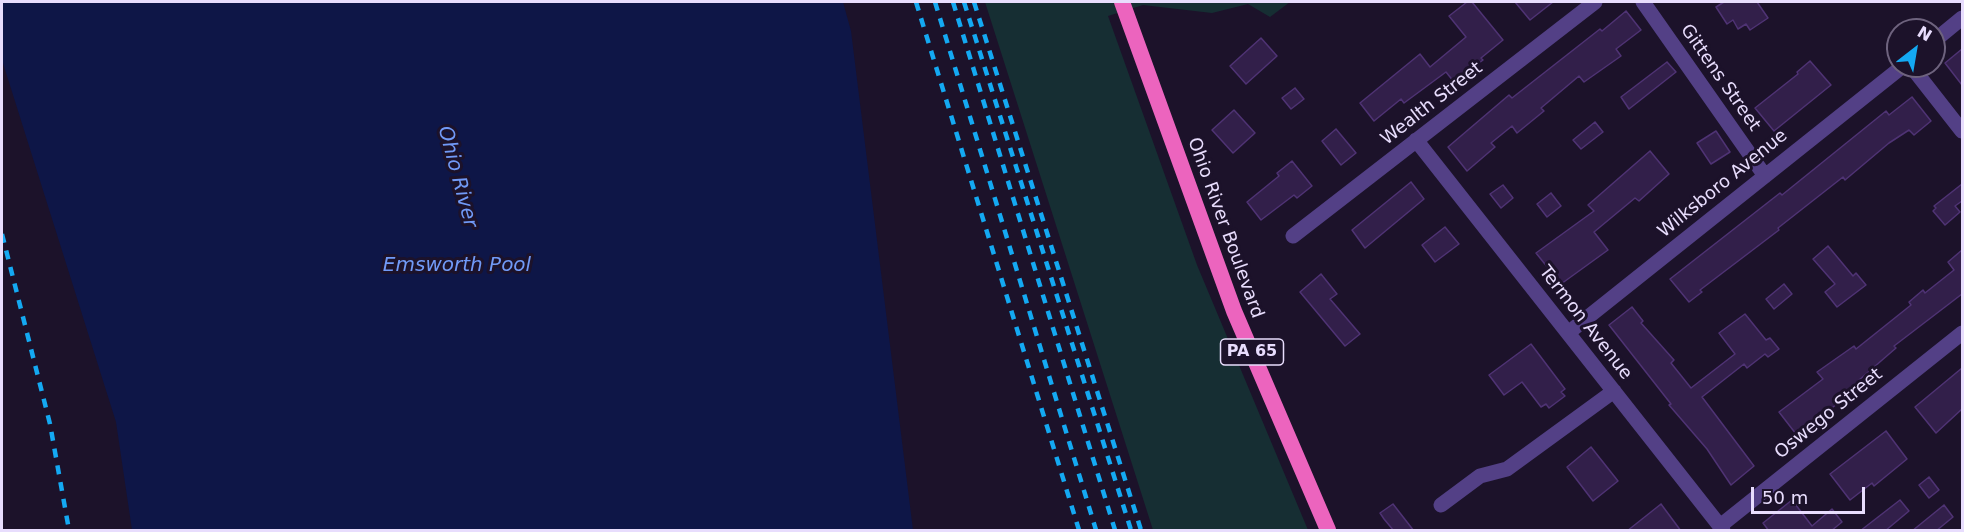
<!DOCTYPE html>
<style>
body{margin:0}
#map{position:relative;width:1964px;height:532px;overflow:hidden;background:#1c122a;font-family:"DejaVu Sans",sans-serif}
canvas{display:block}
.frame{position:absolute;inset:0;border:3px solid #e8ddfd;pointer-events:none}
.north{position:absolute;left:1886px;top:18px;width:60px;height:60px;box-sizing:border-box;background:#1c122a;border:2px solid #6e637e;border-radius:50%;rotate:31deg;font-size:16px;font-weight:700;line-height:24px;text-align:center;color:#e8ddfd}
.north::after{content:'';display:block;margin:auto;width:21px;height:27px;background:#14a9f2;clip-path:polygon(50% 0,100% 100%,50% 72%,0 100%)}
.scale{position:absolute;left:1751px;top:487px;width:114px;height:27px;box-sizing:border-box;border:3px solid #e8ddfd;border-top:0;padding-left:8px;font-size:18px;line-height:21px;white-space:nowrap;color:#e8ddfd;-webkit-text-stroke:4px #1c122a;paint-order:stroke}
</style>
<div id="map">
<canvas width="1964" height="532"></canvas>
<div class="frame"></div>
<div class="north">N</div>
<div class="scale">50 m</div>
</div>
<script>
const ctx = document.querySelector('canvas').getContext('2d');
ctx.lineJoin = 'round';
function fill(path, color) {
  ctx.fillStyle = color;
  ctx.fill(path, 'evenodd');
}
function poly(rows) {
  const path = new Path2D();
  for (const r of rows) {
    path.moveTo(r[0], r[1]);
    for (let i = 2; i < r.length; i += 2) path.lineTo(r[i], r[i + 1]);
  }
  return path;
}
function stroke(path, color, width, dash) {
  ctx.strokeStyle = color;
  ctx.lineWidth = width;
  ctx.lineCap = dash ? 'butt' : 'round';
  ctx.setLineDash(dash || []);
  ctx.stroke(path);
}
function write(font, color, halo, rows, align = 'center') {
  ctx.font = font + ' "DejaVu Sans",sans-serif';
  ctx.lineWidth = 6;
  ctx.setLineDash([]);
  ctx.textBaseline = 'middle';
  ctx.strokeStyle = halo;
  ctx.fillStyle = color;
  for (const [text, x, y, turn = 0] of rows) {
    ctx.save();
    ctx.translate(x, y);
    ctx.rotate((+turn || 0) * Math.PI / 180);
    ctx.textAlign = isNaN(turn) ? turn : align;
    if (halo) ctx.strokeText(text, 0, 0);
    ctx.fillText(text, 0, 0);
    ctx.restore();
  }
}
fill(poly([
 [985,2,1290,2,1270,17,1248,4,1212,13,1143,5,1108,16,1197,265,1308,530,1153,530]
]), '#162e33');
fill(poly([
 [2,2,843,2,851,31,913,530,132,530,116,422,2,60]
]), '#0e1647');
const building = poly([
 [1467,2,1472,2,1503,40,1481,58,1483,60,1454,82,1446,72,1404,103,1401,99,1374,121,1360,103,1420,54,1430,67,1466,37,1449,16,1467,2],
 [1515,2,1553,2,1530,20,1515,2],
 [1724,2,1757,2,1768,18,1750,30,1746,24,1738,29,1733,20,1727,24,1716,7,1724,2],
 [1626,11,1641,30,1616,49,1621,56,1584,82,1579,76,1541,108,1544,111,1517,133,1512,126,1491,143,1495,147,1467,171,1448,147,1509,95,1512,98,1600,29,1602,31,1626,11],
 [1261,38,1277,56,1246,84,1230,66,1261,38],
 [1962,49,1962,85,1945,63,1962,49],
 [1810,61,1831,85,1774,131,1755,108,1798,74,1797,72,1810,61],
 [1667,62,1676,72,1629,109,1621,97,1667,62],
 [1295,88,1304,99,1291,109,1282,98,1295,88],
 [1912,97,1931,121,1914,135,1909,130,1889,143,1845,180,1843,177,1778,228,1779,230,1700,290,1702,292,1689,302,1670,279,1780,193,1782,195,1886,111,1889,115,1912,97],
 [1234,110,1255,133,1233,153,1212,130,1234,110],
 [1595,122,1603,132,1581,149,1573,140,1595,122],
 [1336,129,1356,153,1341,165,1322,141,1336,129],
 [1716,131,1730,152,1711,164,1697,143,1716,131],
 [1650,151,1669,174,1639,201,1635,198,1594,232,1608,250,1561,284,1536,253,1594,211,1588,205,1650,151],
 [1292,161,1312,186,1297,198,1294,195,1261,220,1247,202,1279,176,1277,173,1292,161],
 [1411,182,1424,199,1365,248,1352,230,1411,182],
 [1962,184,1962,201,1955,206,1960,212,1945,225,1933,211,1936,208,1934,206,1962,184],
 [1503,185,1513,198,1501,208,1490,194,1503,185],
 [1551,193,1561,206,1547,217,1537,204,1551,193],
 [1445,227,1459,244,1435,262,1422,245,1445,227],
 [1828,246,1853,276,1856,273,1866,285,1837,307,1825,292,1835,284,1813,259,1828,246],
 [1962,250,1962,294,1894,346,1896,348,1851,387,1855,391,1796,434,1779,412,1823,379,1817,372,1854,346,1856,349,1911,305,1909,302,1923,290,1925,293,1954,270,1948,262,1962,250],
 [1321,274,1337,294,1330,299,1360,334,1345,346,1300,292,1321,274],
 [1784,284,1792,294,1774,309,1766,299,1784,284],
 [1632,307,1643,321,1641,323,1674,360,1671,363,1691,388,1735,354,1719,333,1745,314,1766,340,1770,338,1779,349,1768,357,1765,354,1747,368,1744,364,1702,397,1754,466,1731,485,1707,449,1669,405,1671,404,1609,325,1632,307],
 [1531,344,1565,389,1561,392,1565,396,1549,408,1546,404,1541,407,1522,382,1504,395,1489,375,1531,344],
 [1962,368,1962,409,1936,433,1915,407,1962,368],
 [1886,431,1907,459,1874,486,1872,483,1850,500,1830,474,1886,431],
 [1591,447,1618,481,1593,501,1567,467,1591,447],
 [1929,477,1939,490,1929,498,1919,485,1929,477],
 [1792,500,1812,526,1832,509,1842,522,1831,531,1769,531,1763,523,1792,500],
 [1900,500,1909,511,1885,531,1860,531,1900,500],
 [1393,504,1414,531,1394,531,1384,519,1380,513,1393,504],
 [1661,504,1681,531,1627,531,1661,504],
 [1944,505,1953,517,1936,531,1912,531,1944,505]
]);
fill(building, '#321f4a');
stroke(building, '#4f3374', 1.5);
stroke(poly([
 [1643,2,1765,176],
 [1934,41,1962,18],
 [1911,66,1962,131],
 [1416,140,1723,530],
 [1293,236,1595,2],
 [1568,333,1903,66],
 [1441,505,1480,476,1507,469,1614,391],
 [1720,526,1962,333]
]), '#534086', 15);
stroke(poly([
 [1122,2,1234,311,1328,530]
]), '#ec64be', 16);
stroke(poly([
 [916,2,1079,530],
 [935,2,1096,530],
 [953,2,1115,530],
 [964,2,1131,530],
 [974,2,1141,530],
 [2,234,50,424,69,530]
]), '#14a9f2', 4.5, [9, 8]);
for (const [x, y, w] of [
 [1252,352,63]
]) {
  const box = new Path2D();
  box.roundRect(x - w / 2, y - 13, w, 26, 4.5);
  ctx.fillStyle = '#1c122a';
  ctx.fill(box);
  stroke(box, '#e8ddfd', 1.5);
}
write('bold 16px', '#e8ddfd', null, [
 ["PA 65",1252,352]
]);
write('18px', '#e8ddfd', '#1c122a', [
 ["Gittens Street",1720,78,55],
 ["Wealth Street",1432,104,-38],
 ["Wilksboro Avenue",1723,184,-39],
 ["Ohio River Boulevard",1225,228,70],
 ["Termon Avenue",1585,323,52],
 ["Oswego Street",1829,414,-39]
]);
write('italic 20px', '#719af7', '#1c122a', [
 ["Ohio River",457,177,75],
 ["Emsworth Pool",457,266]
]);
</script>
